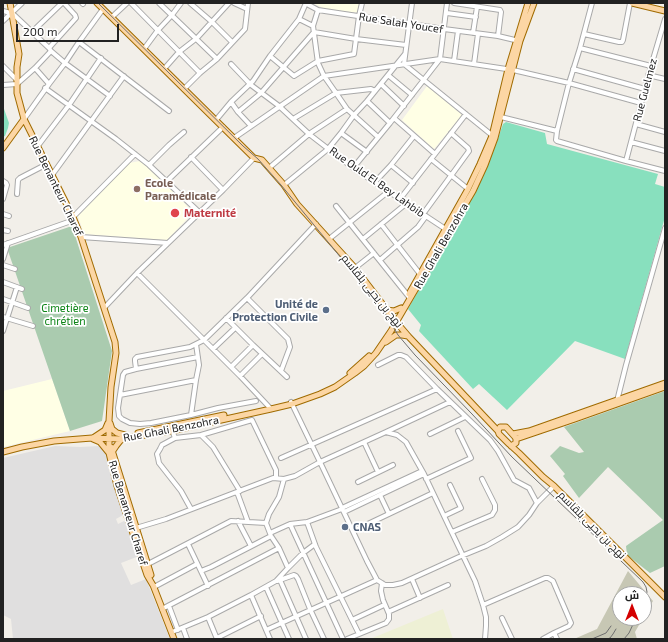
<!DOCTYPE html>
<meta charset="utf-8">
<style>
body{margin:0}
#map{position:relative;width:668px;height:642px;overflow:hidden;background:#f2efe9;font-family:"Exo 2",Cairo,sans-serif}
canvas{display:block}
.frame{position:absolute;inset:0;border:4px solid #222;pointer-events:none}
.north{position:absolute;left:612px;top:586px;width:40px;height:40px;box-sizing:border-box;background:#fff;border:1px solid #a7a7a7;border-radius:50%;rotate:0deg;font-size:11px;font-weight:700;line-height:16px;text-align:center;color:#222}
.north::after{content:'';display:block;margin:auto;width:14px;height:18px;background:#d40000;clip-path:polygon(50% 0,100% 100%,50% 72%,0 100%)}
.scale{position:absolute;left:16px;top:24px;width:103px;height:18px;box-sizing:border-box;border:2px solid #222;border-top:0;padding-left:5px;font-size:12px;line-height:14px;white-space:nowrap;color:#222;-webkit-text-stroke:3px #fff;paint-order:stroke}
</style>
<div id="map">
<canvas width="668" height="642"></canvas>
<div class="frame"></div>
<div class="north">ش</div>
<div class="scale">200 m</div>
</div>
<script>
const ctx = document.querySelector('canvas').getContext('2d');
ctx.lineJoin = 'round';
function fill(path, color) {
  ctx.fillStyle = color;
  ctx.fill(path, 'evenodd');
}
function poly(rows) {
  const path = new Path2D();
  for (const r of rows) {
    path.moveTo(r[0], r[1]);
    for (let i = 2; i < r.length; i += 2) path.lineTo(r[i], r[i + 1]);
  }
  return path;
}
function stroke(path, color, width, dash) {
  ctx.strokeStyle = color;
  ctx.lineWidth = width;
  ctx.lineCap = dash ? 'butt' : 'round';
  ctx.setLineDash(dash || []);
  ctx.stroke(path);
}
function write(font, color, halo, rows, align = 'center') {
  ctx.font = font + ' "Exo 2",Cairo,sans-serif';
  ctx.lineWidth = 3.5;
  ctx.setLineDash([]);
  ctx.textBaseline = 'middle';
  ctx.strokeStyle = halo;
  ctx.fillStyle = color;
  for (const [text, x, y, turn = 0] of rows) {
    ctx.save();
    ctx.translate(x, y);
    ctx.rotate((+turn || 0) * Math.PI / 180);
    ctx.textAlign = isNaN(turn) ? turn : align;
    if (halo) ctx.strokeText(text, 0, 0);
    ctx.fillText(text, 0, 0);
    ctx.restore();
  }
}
fill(poly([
 [55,446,80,447,99,446,103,448,107,453,124,513,123,515,116,519,118,524,124,521,128,522,139,556,121,563,131,585,146,579,170,639,13,639,11,619,3,615,3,458]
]), '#e0dfdf');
fill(poly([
 [313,3,361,3,360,13,325,9],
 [427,86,462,115,434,149,402,120],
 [140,161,152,170,189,208,190,216,167,240,84,234,78,216,129,163],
 [52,379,70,431,3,447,3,391]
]), '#ffffe5');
fill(poly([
 [628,571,653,601,644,616,644,594,620,594,620,618,643,618,635,632,637,639,574,639,597,629]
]), '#c7c7b4');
fill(poly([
 [443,609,453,639,370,639]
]), '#eef0d5');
fill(poly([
 [72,226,112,351,102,421,70,431,7,248],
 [665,391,665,566,650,573,627,555,626,546,663,520,608,467,579,498,563,476,565,474,550,456,560,446,579,453,584,452,564,427]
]), '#aacbaf');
fill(poly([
 [3,106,9,123,8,128,5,136,3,137],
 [506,122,545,133,547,144,658,174,655,184,665,187,665,217,625,359,575,341,507,410,479,384,473,389,419,331,421,325,408,309,481,180,495,147,503,124]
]), '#88e0be');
const minor = poly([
 [82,3,83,4],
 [131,3,200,73],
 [159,3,217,59],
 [190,3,212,22,232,42],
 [234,3,247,9],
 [305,3,318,10,444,29,498,36,519,41],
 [412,3,404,64,493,136],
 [454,3,500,10,501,12,498,36],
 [592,3,580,48,569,83,557,131,556,140,557,141,626,161,665,171],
 [3,11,11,13],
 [12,13,49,48,51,51,65,63,110,96],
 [447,13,476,17],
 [112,17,127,3],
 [299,19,313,26,318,63,324,76,336,93,347,109,378,137],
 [3,21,22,3],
 [313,26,318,10],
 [32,32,62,3],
 [473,33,477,7],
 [584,34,619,42,622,42,623,40,630,3],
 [79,42,169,111],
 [49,48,76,18,75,15,64,3],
 [580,48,651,66],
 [144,49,158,30,172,15,181,3],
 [270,56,294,76,318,61,354,54,359,16,362,3],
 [454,61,458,31],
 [231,64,251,85,279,106,309,134,353,168,447,230],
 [474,64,478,34],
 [3,66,17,80],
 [35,68,49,84],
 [164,69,179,52,197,38,229,3],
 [573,69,645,89],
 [388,75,412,95],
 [648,75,665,79],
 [381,84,404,106],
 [3,85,17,84,35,68,51,51],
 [45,88,116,139,149,165,200,213],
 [184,89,200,73,217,59,245,29,248,3],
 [367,101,390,123],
 [231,102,238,112,251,126],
 [238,112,261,93,314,32,356,39,406,45],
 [501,117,557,131],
 [394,118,435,154],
 [24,119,49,84,65,63,79,42,103,9],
 [293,119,336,93,371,89,375,91],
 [216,120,231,102,253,81,270,56,299,19,306,3],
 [636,124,665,132],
 [341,133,367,152],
 [234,138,324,76,440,59,513,70,569,83,641,103],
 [631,142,665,151],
 [37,147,69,105,101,58],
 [191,157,223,190],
 [431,159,468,189],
 [626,161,651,66,665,19],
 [149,165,169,145,184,132],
 [391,165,413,183],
 [269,168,309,134,347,109],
 [353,168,390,123,440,59,447,3],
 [52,175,124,76],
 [3,181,6,183,7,185,3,199],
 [167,181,223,127],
 [375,182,391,165,414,136],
 [284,185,328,149,341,133,354,115,367,101,405,54],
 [17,194,18,180,20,178,47,164],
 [400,199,435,154,466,114],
 [336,206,409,297],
 [3,214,9,216],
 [423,214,469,151,468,148,451,133],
 [73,217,135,154],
 [381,224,420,274],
 [3,230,8,231],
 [81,237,168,243],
 [329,239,389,191],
 [363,239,407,203],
 [3,245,74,220],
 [3,259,8,243],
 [380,260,418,227,426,216],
 [3,265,15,269],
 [355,268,374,253],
 [137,273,240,376,271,409],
 [3,282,22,289],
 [247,298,288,339,290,347,281,371],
 [3,299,28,308],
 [104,308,137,273,223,190,254,158],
 [3,317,33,326],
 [226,318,253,345,287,377],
 [3,331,17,287],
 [213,349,235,328],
 [198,357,136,369,125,372,123,375,118,408,119,416,122,419,130,423,140,424,151,423,191,415,218,408,256,401],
 [378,365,398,355,401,355,406,357,437,389,490,440,498,451,514,480,529,488,537,503],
 [231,367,253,345],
 [136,369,135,361,135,359,137,357,190,347,204,340,247,298,316,224],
 [240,376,262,354],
 [120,395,196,380],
 [617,401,626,365,665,228],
 [291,402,320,462,386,432,397,435,406,442,424,474,475,581,483,605,486,617,486,626,485,639],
 [191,415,196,380,199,365,196,344],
 [172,430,175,438,201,435,213,447,240,491],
 [386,432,450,402],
 [430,434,465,417],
 [201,435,252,420,276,470,276,478],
 [175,438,162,445,160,449,157,454,158,458,159,463,181,491,191,509],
 [364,442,378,472],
 [281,458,437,389],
 [426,479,471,458,458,431],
 [358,482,393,465],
 [237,492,248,522],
 [380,495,389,514],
 [342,508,422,471],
 [344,512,424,474],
 [444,516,461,508,450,485],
 [238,521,251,546],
 [307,522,316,547,359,634],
 [290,524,343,639],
 [136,528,166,519,273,478,284,479,295,476,320,462,367,561,377,580,385,585,393,585,402,583,459,557,486,546,502,537,518,527,529,515,537,503,554,486],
 [353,531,433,493],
 [452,532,492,515,495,510,495,505,482,479],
 [270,533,290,524,307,522,342,509],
 [188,544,208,586],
 [148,564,231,521,266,523],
 [288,568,303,553,315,544],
 [201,571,211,567,271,536],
 [412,579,420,598],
 [280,580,306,639],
 [277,581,294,575,296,576,298,579,310,609,324,639],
 [154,587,197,564],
 [266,587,289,639],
 [251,595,270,639],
 [483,605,545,578,548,578,553,581,571,623,569,626,554,633,557,639],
 [169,606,178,630],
 [162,609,279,548],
 [388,612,448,585],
 [208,617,217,639],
 [502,618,512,639],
 [352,620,384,605],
 [183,628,187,639],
 [266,630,377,580],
 [172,632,208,617,251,595,276,581,288,568,279,548,271,536,266,523,269,514,279,497,284,479],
 [217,638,261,616],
 [347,639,386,623,389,619,389,614,383,600,381,591,382,583],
 [543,639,554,633]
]);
const major = poly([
 [10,3,19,54,17,67,17,93,24,119,73,217,81,237,115,342,116,353,111,387,109,421,109,453,117,486,127,516,147,575,154,587],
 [97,3,254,158,262,160,284,185,297,204,355,268,397,323,409,337,498,431,499,434,509,444,519,453,543,477,554,486,665,597],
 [632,3,665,11],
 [3,148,24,119],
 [409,294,468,189,480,164,492,136,508,69,528,3],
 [387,310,394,311,401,308],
 [386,342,396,335,402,335,408,336],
 [350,373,369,356],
 [110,423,112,429,117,433,125,435],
 [498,431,500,427,506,427,515,437,516,439,516,443,511,446],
 [138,433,224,415],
 [513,434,529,431,665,383],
 [93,438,105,430,108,423],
 [93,439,100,442,109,453],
 [516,439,522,437,575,419,665,387],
 [111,447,151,575],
 [3,452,22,447,54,441,92,438,121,439,139,436,176,430,271,409,292,404,320,394,335,387,355,373,364,366,376,353,391,331,473,191,485,165,495,138,520,41,534,3],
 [112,452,116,446,120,441,124,438],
 [153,585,174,639]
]);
stroke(minor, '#a9a9a9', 6);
stroke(major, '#a06b00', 7);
stroke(minor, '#fff', 4);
stroke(major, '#fcd6a4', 5);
stroke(poly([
 [98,3,243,146,258,159,281,185,356,276,383,310,398,335,415,355,472,414,512,457,643,582,646,587,647,592,644,602],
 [592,639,606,633,611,626],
 [607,639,610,638,613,634,616,629],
 [624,639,629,633,636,618]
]), '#707070', 1);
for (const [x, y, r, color] of [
 [137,189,4,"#8d6e63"],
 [175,213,5,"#e0444e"],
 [326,310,4,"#5c6f8a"],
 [345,527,4,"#5c6f8a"]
]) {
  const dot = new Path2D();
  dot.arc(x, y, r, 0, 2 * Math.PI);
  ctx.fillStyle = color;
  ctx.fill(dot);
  stroke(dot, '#fff', 1.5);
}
write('11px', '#222', '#fff', [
 ["Rue Salah Youcef",401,23,9],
 ["Rue Guelmez",645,90,-75],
 ["Rue Ould El Bey Lahbib",377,182,35],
 ["Rue Benanteur Charef",56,186,64],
 ["Rue Ghali Benzohra",441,246,-60],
 ["نهج بن يحيى بلقاسم",372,291,51],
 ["Rue Ghali Benzohra",171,429,-11],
 ["Rue Benanteur Charef",128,513,73],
 ["نهج بن يحيى بلقاسم",592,525,45]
]);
write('bold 11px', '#785e54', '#fff', [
 ["Ecole",145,183],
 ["Paramédicale",145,196]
], 'left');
write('bold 11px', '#be3a42', '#fff', [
 ["Maternité",184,213]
], 'left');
write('bold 11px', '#4e5e75', '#fff', [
 ["Unité de",318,304],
 ["Protection Civile",318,317],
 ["CNAS",353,527,"left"]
], 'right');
write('11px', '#0c8416', '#fff', [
 ["Cimetière",65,308],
 ["chrétien",65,321]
]);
</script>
